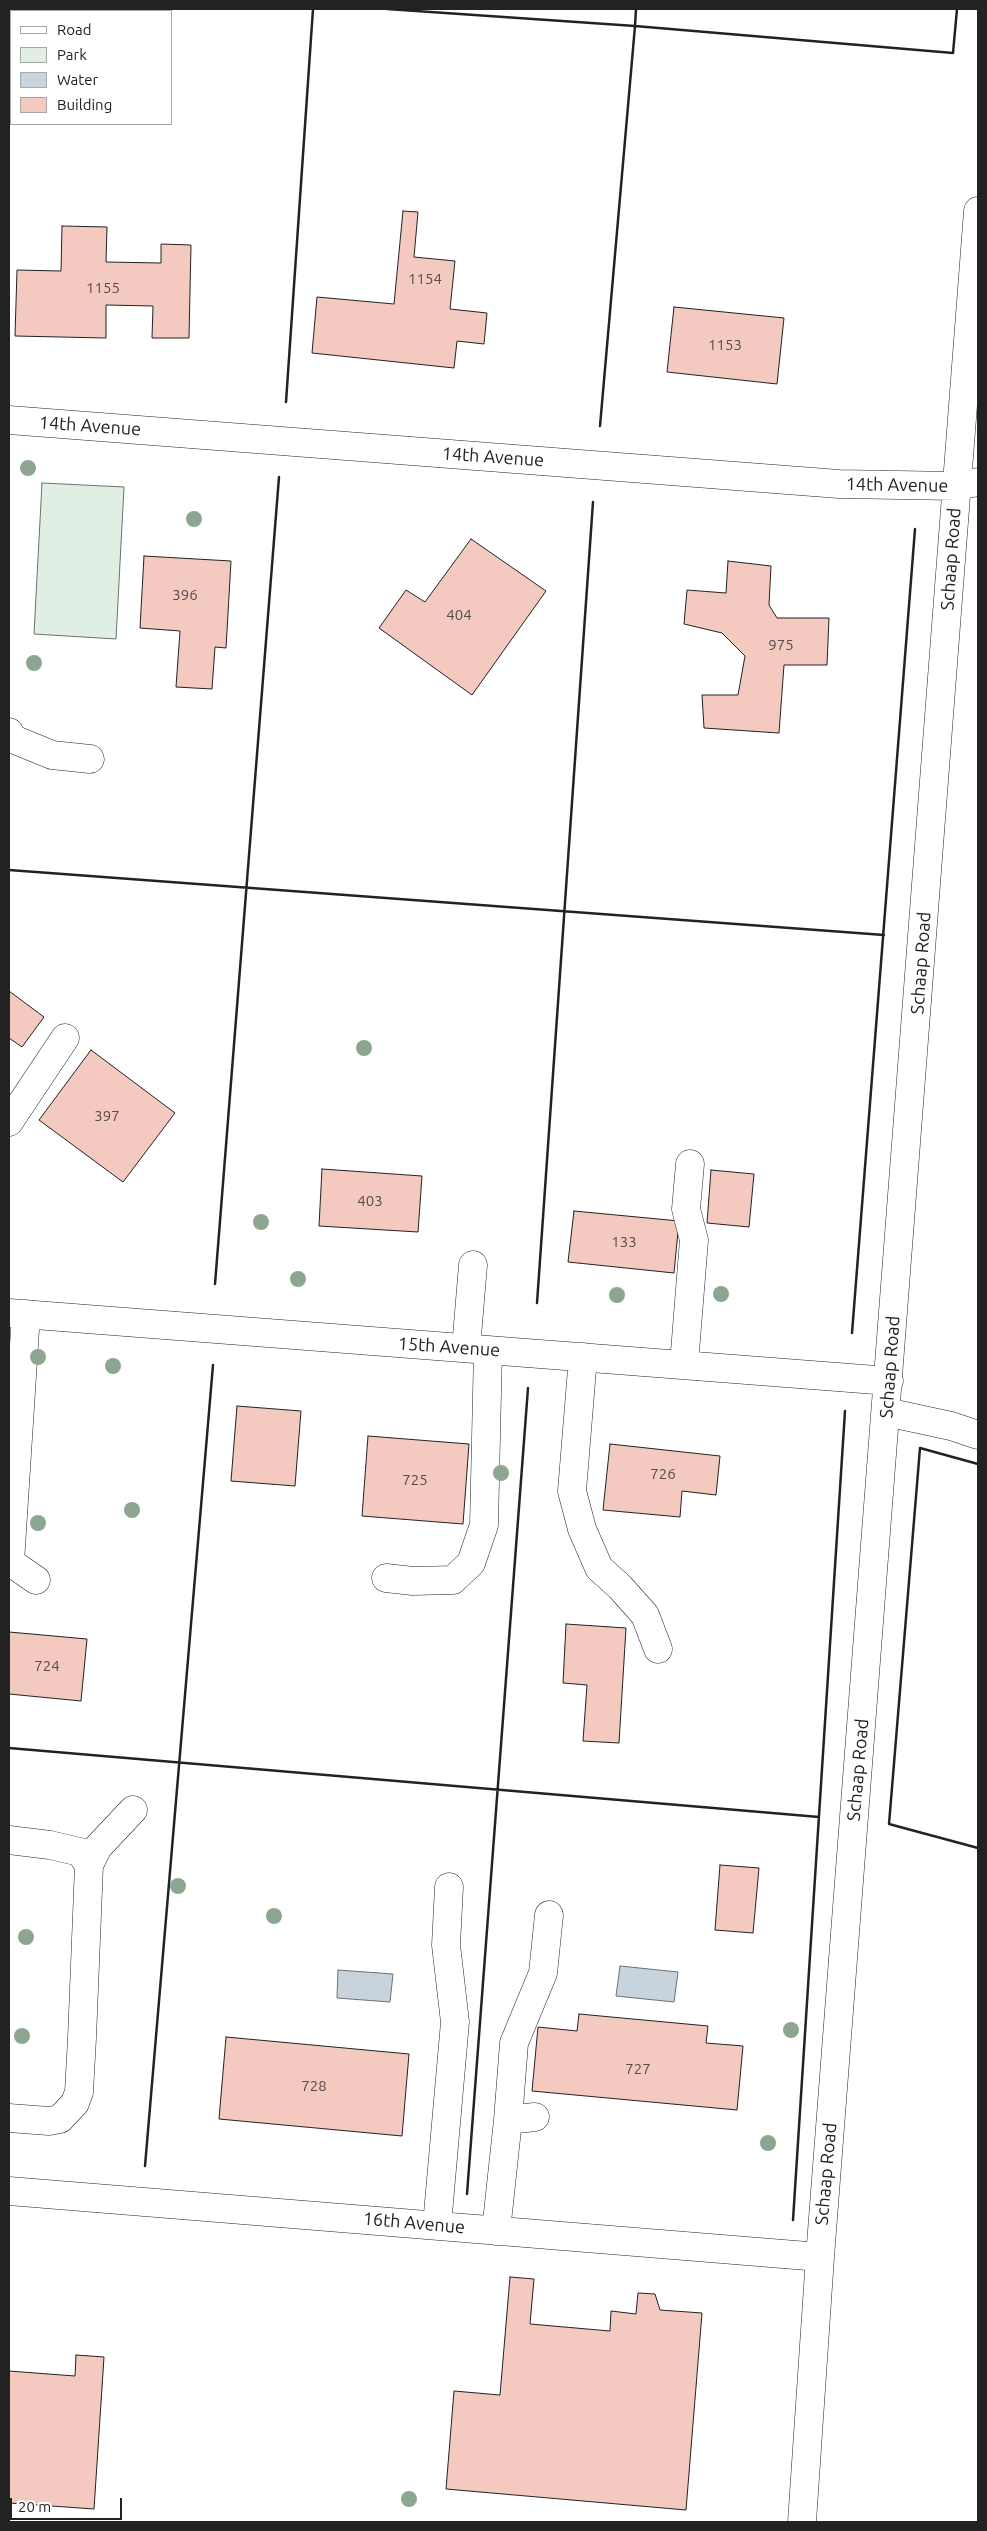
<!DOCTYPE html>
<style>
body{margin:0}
#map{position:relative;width:987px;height:2531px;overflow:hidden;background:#fff;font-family:Ubuntu,sans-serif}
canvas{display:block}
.frame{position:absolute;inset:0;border:10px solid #222;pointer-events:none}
.legend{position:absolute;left:10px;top:10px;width:162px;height:115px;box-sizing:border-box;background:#fff;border:1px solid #a7a7a7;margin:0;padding:6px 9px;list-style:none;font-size:15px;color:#222}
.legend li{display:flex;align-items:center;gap:10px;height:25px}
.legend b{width:25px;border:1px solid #a7a7a7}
.scale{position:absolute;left:10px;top:2498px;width:112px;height:22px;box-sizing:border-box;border:2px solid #222;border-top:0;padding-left:6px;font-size:15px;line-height:18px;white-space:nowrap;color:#222;-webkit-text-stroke:4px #fff;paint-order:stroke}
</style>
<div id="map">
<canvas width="987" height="2531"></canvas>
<div class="frame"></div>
<ul class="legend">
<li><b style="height:6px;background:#fff"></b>Road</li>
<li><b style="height:14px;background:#e0efe3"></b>Park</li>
<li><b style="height:14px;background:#c7d3dd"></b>Water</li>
<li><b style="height:14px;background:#f3c9c0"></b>Building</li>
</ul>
<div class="scale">20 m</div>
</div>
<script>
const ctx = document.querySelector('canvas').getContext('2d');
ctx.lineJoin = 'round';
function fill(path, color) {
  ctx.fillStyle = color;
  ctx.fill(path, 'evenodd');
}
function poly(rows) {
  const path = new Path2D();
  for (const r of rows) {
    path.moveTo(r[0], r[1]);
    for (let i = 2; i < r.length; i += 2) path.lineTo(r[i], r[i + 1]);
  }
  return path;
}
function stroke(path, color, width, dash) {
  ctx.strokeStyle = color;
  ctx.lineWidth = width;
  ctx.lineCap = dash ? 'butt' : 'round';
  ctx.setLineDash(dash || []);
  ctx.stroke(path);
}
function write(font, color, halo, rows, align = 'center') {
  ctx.font = font + ' Ubuntu,sans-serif';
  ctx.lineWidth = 4;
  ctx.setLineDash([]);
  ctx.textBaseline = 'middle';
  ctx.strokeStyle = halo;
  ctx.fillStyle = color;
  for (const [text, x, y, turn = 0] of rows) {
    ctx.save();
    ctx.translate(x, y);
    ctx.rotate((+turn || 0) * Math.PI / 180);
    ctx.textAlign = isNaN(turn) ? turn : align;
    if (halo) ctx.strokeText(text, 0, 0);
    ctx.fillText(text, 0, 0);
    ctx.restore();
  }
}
const green = poly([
 [42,483,124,487,116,639,34,634,42,483]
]);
fill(green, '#e0efe3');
stroke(green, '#6f6f6f', 1);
const water = poly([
 [620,1966,678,1972,674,2002,616,1996,620,1966],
 [338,1970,393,1974,390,2002,337,1998,338,1970]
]);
fill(water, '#c7d3dd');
stroke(water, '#6f6f6f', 1);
const building = poly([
 [403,211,418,212,414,257,455,261,450,309,487,313,484,344,457,341,454,368,312,353,317,297,394,304,403,211],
 [62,226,107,227,106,262,161,263,161,244,191,245,189,338,152,338,153,306,106,305,106,338,15,336,17,270,61,271,62,226],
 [674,307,784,318,777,384,667,372,674,307],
 [471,539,546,591,472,695,379,628,406,590,425,602,471,539],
 [144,556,231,561,226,648,215,647,212,689,176,687,180,631,140,628,144,556],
 [728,561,771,566,769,605,777,618,829,618,827,665,784,665,779,733,704,728,702,695,738,695,745,656,722,633,684,624,687,590,726,593,728,561],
 [9,991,44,1017,22,1047,9,1038,9,991],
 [91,1050,175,1113,123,1182,39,1120,91,1050],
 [322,1169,422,1176,418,1232,319,1226,322,1169],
 [711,1170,754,1174,749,1227,707,1223,711,1170],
 [574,1211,679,1221,674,1273,568,1262,574,1211],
 [237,1406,301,1411,295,1486,231,1481,237,1406],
 [368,1436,469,1444,463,1524,362,1516,368,1436],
 [610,1444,720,1456,716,1495,682,1491,680,1517,603,1510,610,1444],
 [566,1624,626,1628,619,1743,583,1741,587,1685,563,1683,566,1624],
 [9,1632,87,1639,81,1701,9,1694,9,1632],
 [720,1865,759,1868,753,1933,715,1930,720,1865],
 [579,2014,708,2026,706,2043,743,2046,737,2110,532,2091,538,2027,577,2031,579,2014],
 [226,2037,409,2054,402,2136,219,2119,226,2037],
 [510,2277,534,2279,530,2324,610,2331,611,2311,636,2314,638,2293,655,2294,660,2310,702,2313,686,2510,446,2489,454,2391,500,2395,510,2277],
 [76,2355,104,2357,94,2509,9,2503,9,2371,75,2376,76,2355]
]);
fill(building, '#f3c9c0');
stroke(building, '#222', 1);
const minor = poly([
 [9,420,839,484,956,486,978,482],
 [9,732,13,739,52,755,90,759],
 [9,1122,65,1038],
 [9,1313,889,1381],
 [26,1314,10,1562,36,1580],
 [466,1348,473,1265],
 [583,1357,572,1491,582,1529,599,1568,620,1587,645,1615,658,1649],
 [684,1364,694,1240,686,1209,690,1164],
 [886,1412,951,1426,978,1435],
 [386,1578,413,1581,453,1580,471,1563,484,1525,488,1350],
 [9,1840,50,1845,80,1852,89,1865],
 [9,2118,49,2121,60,2119,75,2103,79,2092,82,2038,89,1865,98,1847,133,1810],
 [508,2120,514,2043,543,1973,549,1915],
 [9,2191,820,2257],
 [437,2225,455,2022,446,1945,449,1887],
 [496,2231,508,2120,535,2117],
 [802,2522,820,2257,978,211]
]);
stroke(minor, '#222', 29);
stroke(minor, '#fff', 28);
stroke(poly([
 [387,9,635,26,636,9],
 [286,402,313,9],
 [600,426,635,26,953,53,957,9],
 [9,870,884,935],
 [215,1284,279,477],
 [537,1303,593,502],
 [852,1333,915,529],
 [978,1464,920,1448,889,1824,978,1848],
 [9,1748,819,1817],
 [145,2166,213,1365],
 [467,2194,528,1388],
 [793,2220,845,1411]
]), '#222', 2.5);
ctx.fillStyle = '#8da692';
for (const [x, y] of [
 [28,468],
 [194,519],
 [34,663],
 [364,1048],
 [261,1222],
 [298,1279],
 [721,1294],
 [617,1295],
 [38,1357],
 [113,1366],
 [501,1473],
 [132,1510],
 [38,1523],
 [178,1886],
 [274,1916],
 [26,1937],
 [791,2030],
 [22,2036],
 [768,2143],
 [409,2499]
]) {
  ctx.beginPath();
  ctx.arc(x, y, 8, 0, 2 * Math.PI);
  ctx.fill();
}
write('15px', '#564c4a', null, [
 ["1154",425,279],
 ["1155",103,288],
 ["1153",725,345],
 ["396",185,595],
 ["404",459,615],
 ["975",781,645],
 ["397",107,1116],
 ["403",370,1201],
 ["133",624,1242],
 ["726",663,1474],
 ["725",415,1480],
 ["724",47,1666],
 ["727",638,2069],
 ["728",314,2086]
]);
write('18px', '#222', '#fff', [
 ["14th Avenue",90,426,4],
 ["14th Avenue",493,457,4],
 ["14th Avenue",897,485,1],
 ["Schaap Road",951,559,-86],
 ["Schaap Road",921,963,-86],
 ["15th Avenue",449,1347,4],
 ["Schaap Road",890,1367,-86],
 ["Schaap Road",858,1770,-85],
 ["Schaap Road",826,2174,-85],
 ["16th Avenue",414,2223,5]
]);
</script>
